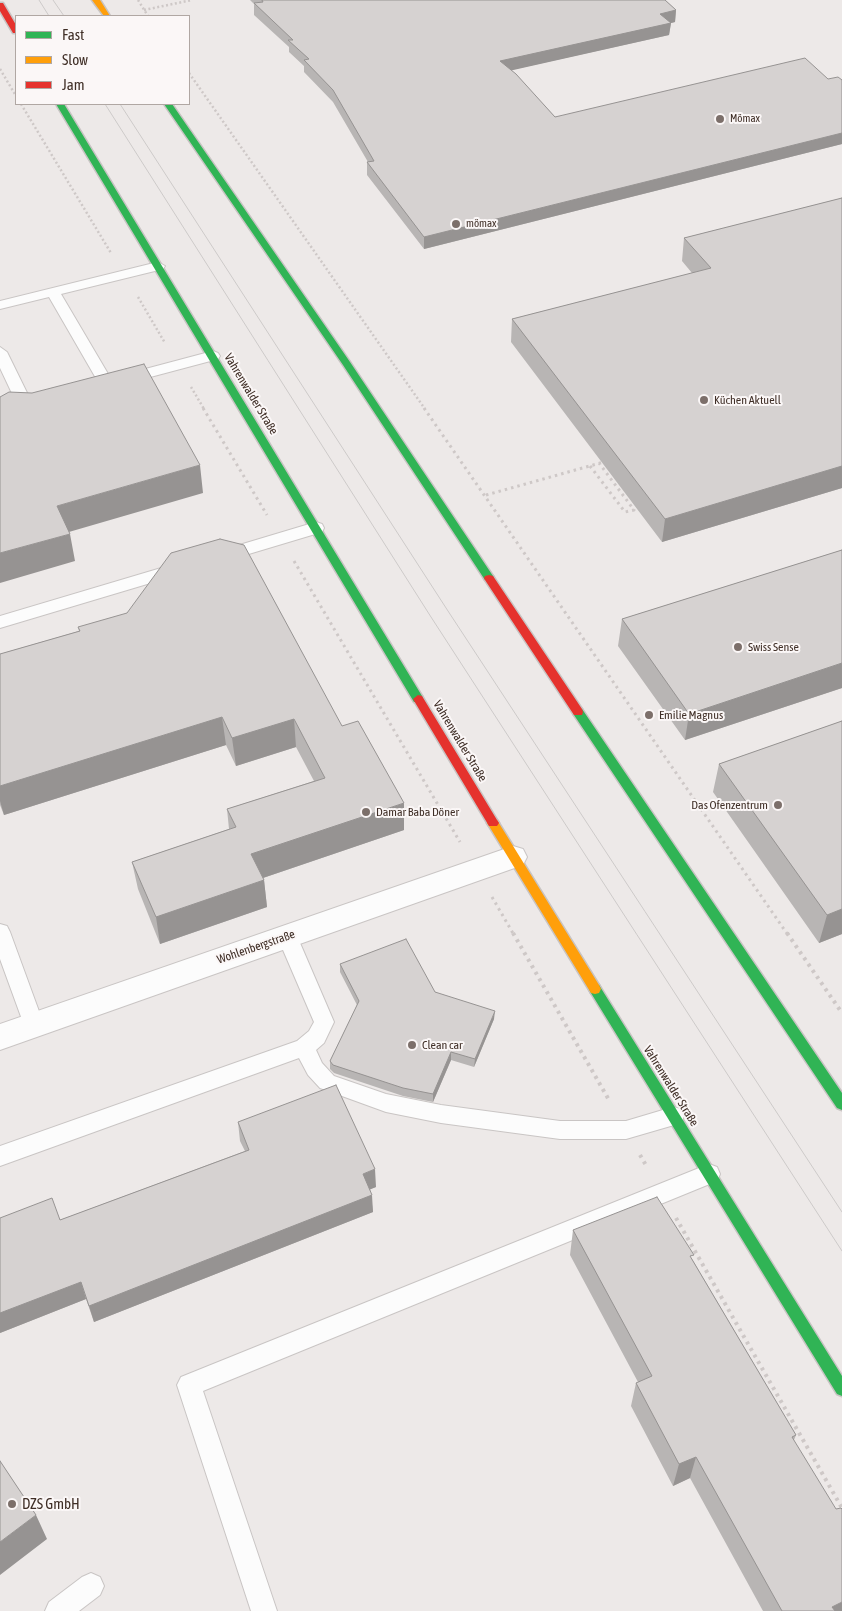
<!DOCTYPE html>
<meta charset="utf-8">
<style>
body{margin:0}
#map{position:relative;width:842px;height:1611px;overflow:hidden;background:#ede9e8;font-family:"Asap Condensed",sans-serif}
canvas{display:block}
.legend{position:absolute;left:15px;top:15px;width:175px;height:90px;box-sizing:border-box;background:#fbf7f7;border:1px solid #b0a7a3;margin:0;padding:6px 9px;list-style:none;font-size:15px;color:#3f2e26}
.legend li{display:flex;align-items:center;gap:10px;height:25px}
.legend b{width:25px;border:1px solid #b0a7a3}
</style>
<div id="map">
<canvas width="842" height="1611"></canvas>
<ul class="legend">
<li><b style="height:6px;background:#30b455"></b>Fast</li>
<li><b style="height:6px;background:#ff9f0a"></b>Slow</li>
<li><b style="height:6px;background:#e5322d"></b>Jam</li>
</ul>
</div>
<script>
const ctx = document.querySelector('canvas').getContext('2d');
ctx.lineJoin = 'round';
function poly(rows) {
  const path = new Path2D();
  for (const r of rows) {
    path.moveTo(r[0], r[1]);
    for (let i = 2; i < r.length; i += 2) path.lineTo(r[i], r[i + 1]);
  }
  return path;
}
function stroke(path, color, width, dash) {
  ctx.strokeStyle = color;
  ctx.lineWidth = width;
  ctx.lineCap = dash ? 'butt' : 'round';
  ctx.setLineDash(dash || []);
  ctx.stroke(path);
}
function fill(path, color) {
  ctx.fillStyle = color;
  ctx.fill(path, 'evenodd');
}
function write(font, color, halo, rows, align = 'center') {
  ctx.font = font + ' "Asap Condensed",sans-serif';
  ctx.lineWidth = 4;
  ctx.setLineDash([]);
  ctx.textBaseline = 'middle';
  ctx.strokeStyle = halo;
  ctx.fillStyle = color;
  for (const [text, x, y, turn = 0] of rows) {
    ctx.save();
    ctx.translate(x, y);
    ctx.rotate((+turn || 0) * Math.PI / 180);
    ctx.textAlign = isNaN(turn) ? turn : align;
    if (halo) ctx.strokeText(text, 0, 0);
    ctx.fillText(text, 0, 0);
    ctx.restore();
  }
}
const lane = poly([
 [158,262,165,266,163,269,61,294,114,384,111,387,101,387,49,297,0,309,0,301,158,262],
 [0,347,7,352,33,405,5,425,0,427,0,415,17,404,0,368,0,347],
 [213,351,218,353,220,356,218,359,124,384,116,379,119,376,213,351],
 [316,522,322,524,324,528,322,532,222,562,216,560,214,556,216,552,316,522],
 [178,563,184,565,186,569,184,573,0,628,0,616,178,563],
 [0,924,7,926,10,932,44,1025,41,1031,34,1034,27,1031,24,1025,0,959,0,924],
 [287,928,294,930,297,936,334,1022,324,1043,316,1050,322,1063,334,1076,386,1094,441,1105,560,1121,626,1121,673,1107,681,1109,684,1116,681,1123,626,1139,560,1139,441,1123,386,1112,320,1088,308,1075,299,1058,0,1166,0,1146,297,1041,309,1031,314,1022,277,936,280,930,287,928],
 [709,1164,717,1167,720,1174,717,1181,203,1391,277,1611,251,1611,177,1385,181,1377,709,1164],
 [91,1573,100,1577,104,1586,100,1595,79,1611,45,1611,49,1602,82,1577,91,1573]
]);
const street = poly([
 [513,846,523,849,527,857,523,865,0,1050,0,1024,513,846]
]);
const fast = poly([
 [56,104,64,104,422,696,423,699,422,702,414,702,56,104],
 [164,104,172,104,350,362,493,576,494,578,493,580,485,580,343,365,164,104],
 [578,708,582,709,842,1093,842,1110,837,1108,574,715,573,712,578,708],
 [595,984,599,985,842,1376,842,1396,837,1394,591,993,589,989,591,985,595,984]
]);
const slow = poly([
 [92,0,100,0,110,16,104,16,92,0],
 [493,819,497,820,599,985,601,989,599,993,595,994,591,993,489,826,487,823,489,820,493,819]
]);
const jam = poly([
 [0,3,3,3,16,25,16,33,13,33,0,11,0,3],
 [489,575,493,576,582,709,583,712,582,715,574,715,485,580,484,578,485,576,489,575],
 [418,695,422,696,497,820,499,823,497,826,489,826,413,699,418,695]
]);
stroke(lane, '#c9c5c4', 2);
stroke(street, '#c9c5c4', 2);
stroke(fast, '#c8c4c3', 3);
stroke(slow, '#c8c4c3', 3);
stroke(jam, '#c8c4c3', 3);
stroke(poly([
 [138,0,148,16],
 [144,10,192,0],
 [0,69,16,96],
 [189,73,425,409],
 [21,104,111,253],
 [138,297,165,343],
 [191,387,204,409]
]), '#cec8c7', 2.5, [2, 2.5]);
stroke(poly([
 [203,408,267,515],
 [424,408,788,935],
 [590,466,625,512,634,510,599,463],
 [486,495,604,462],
 [294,561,460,842],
 [492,897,514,935]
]), '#cec8c7', 3, [2.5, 4]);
stroke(poly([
 [513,933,609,1100],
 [787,933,842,1013],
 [640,1155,647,1167],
 [676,1218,842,1508]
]), '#cec8c7', 4, [3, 4.5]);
fill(lane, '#fcfcfc');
fill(street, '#fcfcfc');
fill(fast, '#30b455');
fill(slow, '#ff9f0a');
fill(jam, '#e5322d');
stroke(poly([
 [39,0,49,16],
 [53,0,64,16],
 [105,104,431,617,842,1251],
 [120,104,448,611,842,1212]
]), '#cdcac9', 1);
fill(poly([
 [250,0,665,0,676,10,675,22,671,23,669,35,511,70,555,117,828,79,842,80,842,144,424,249,367,175,367,162,368,162,333,102,304,72,304,66,289,52,289,47,254,15,254,4],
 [842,198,842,488,662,542,511,342,512,319,692,273,682,261,684,238],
 [842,550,842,688,685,740,618,646,622,619],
 [78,627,342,726,404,830,263,878,264,880,267,907,160,944,138,889,132,862,229,829,227,809,314,781,296,747,236,766,226,745,4,815,0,805,0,654,79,631],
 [842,721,842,934,819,943,713,792,719,764],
 [340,964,435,992,494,1019,474,1067,451,1060,433,1102,403,1096,334,1073,330,1069,330,1061,357,1005,340,972],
 [238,1122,376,1187,370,1189,373,1212,94,1322,86,1299,0,1333,0,1218,60,1220,245,1151,240,1141],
 [573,1230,692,1259,796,1435,794,1440,842,1611,763,1611,690,1478,673,1486,631,1406,636,1383,638,1382,570,1255]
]), '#b8b5b4');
fill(poly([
 [676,10,675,22,671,23,669,35,500,73,500,61,660,14],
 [842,133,842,144,424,249,424,237],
 [200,465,203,493,62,534,57,506],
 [842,466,842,488,662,542,665,519],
 [70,534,75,561,0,583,0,553],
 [842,663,842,688,685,740,689,714],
 [222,717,226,745,4,815,0,801,0,786],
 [294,719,296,747,236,766,232,738],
 [404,803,404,830,254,881,251,854],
 [264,880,267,907,160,944,156,917],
 [842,909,842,934,819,943,827,915],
 [495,1011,494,1019,474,1067,475,1059],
 [451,1052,451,1060,433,1102,433,1094],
 [375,1169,376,1187,364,1192,363,1174],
 [372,1195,373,1212,94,1322,89,1306],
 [81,1282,86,1299,0,1333,0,1313],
 [696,1457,690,1478,673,1486,679,1464],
 [36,1515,47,1539,0,1575,0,1542],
 [842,1602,842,1611,830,1611,832,1607]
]), '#969392');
const building = poly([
 [262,0,665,0,676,10,660,14,671,23,500,61,516,74,555,117,805,58,828,79,838,77,842,80,842,133,424,237,367,162,374,161,333,90,304,60,309,59,288,40,293,40,254,3,263,2,262,0],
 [842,198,842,466,665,519,512,319,711,268,684,238,842,198],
 [144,364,200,465,57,506,70,534,0,553,0,397,9,392,32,393,144,364],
 [220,539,244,545,342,726,358,721,404,803,251,854,264,880,156,917,132,862,236,827,227,809,325,778,294,719,232,738,222,717,0,786,0,654,80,631,78,627,127,613,171,553,220,539],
 [842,550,842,663,689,714,622,619,842,550],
 [842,721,842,909,827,915,719,764,842,721],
 [406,939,435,992,495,1011,475,1059,451,1052,433,1094,403,1088,333,1065,330,1061,359,1001,340,964,406,939],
 [336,1085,375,1169,363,1174,372,1195,89,1306,81,1282,0,1313,0,1218,52,1198,60,1220,249,1150,238,1122,336,1085],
 [657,1197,694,1255,690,1256,796,1435,792,1437,836,1509,841,1508,842,1509,842,1602,832,1607,835,1611,782,1611,696,1457,679,1464,636,1383,652,1376,573,1230,657,1197],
 [0,1461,36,1515,0,1542,0,1461]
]);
fill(building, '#d6d2d1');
stroke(building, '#969392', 1);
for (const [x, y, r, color] of [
 [720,119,5,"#7c6f6a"],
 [456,224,5,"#7c6f6a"],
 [704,400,5,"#7c6f6a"],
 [738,647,5,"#7c6f6a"],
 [649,715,5,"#7c6f6a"],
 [778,805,5,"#7c6f6a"],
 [366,812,5,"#7c6f6a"],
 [412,1045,5,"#7c6f6a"],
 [12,1504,5,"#7c6f6a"]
]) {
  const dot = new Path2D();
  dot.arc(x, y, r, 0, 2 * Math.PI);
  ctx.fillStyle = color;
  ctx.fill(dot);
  stroke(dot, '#fbf7f7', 2);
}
write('11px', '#3f2e26', '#fbf7f7', [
 ["Mömax",730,119],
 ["mömax",466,224]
], 'left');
write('12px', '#3f2e26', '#fbf7f7', [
 ["Vahrenwalder Straße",251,394,59],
 ["Vahrenwalder Straße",460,741,59],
 ["Wohlenbergstraße",256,947,-19],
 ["Vahrenwalder Straße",671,1086,58]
]);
write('12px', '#3f2e26', '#fbf7f7', [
 ["Küchen Aktuell",714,400],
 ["Swiss Sense",748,647],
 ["Emilie Magnus",659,715],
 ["Das Ofenzentrum",768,805,"right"],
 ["Damar Baba Döner",376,812],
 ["Clean car",422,1045]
], 'left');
write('15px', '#3f2e26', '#fbf7f7', [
 ["DZS GmbH",22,1504]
], 'left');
</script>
